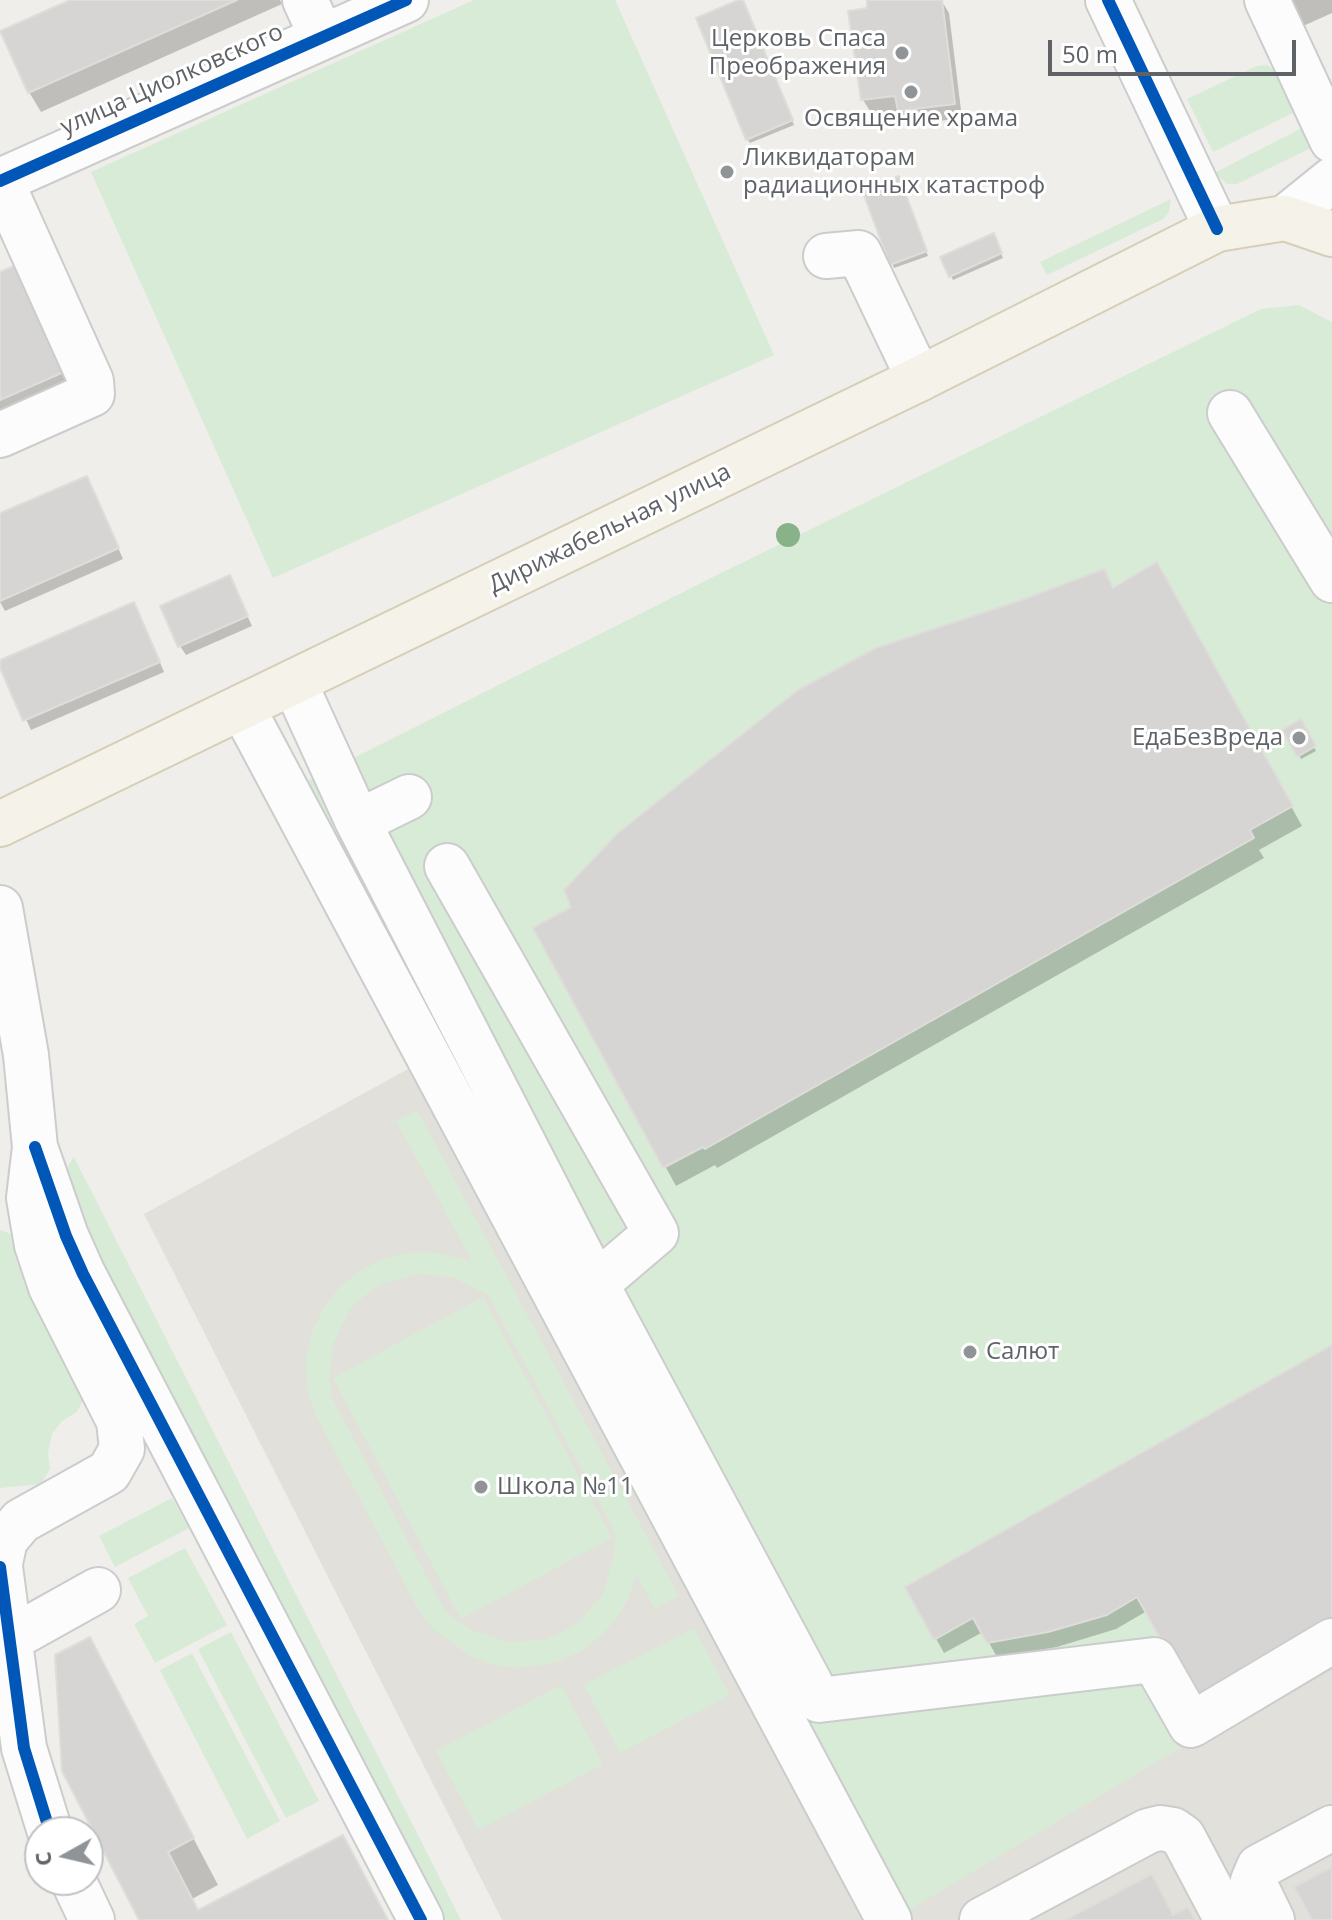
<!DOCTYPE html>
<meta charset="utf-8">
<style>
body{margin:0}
#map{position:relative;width:1332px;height:1920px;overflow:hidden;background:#efeeea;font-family:"Open Sans",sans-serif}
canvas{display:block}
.north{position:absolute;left:24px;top:1816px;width:80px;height:80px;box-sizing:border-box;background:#fff;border:2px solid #bfc1c3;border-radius:50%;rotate:262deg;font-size:22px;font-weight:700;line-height:32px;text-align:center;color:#5f6368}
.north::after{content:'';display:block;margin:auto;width:28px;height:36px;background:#919496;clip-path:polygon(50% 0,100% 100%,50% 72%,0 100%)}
.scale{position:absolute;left:1048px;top:40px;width:248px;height:36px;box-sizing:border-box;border:4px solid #5f6368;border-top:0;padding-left:10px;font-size:24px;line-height:28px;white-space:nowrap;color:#5f6368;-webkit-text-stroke:6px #fff;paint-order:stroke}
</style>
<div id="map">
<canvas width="1332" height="1920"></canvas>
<div class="north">С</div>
<div class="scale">50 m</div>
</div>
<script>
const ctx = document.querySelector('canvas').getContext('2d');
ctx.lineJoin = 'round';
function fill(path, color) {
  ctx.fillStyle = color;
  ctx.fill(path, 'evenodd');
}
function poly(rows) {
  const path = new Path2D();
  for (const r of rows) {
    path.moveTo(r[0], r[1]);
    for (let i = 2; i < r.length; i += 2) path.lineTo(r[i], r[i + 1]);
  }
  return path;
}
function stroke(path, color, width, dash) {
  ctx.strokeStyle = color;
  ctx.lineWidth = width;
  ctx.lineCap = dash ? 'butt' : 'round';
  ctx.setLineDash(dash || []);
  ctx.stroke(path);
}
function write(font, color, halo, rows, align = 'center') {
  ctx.font = font + ' "Open Sans",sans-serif';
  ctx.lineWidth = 6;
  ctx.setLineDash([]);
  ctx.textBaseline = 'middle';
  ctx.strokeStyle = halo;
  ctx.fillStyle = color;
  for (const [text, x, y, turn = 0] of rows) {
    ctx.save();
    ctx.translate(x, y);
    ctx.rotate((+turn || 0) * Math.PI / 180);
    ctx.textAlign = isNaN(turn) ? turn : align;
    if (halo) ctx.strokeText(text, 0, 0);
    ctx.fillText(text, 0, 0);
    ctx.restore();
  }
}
fill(poly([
 [448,1047,1332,1657,1332,1920,502,1920,144,1214]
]), '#e2e0da');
fill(poly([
 [474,0,615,0,774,355,273,578,91,172],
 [1267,65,1279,73,1297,111,1213,152,1187,99,1257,66],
 [1304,127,1313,147,1237,184,1227,184,1214,173],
 [1171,199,1169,212,1163,219,1047,275,1040,262],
 [1299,305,1332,322,1332,1657,904,1913,308,781,719,574,1261,309],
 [417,1110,679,1596,655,1609,636,1574,629,1597,617,1618,600,1637,580,1652,559,1661,537,1666,514,1668,491,1664,470,1656,433,1629,418,1609,314,1412,306,1383,306,1357,312,1332,323,1309,338,1289,358,1272,381,1260,405,1253,431,1252,472,1261,396,1121],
 [416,1274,452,1277,488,1295,615,1532,614,1556,603,1594,578,1623,561,1633,544,1640,507,1642,472,1630,457,1621,444,1609,332,1398,329,1379,333,1344,350,1309,364,1296,380,1285],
 [74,1157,461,1920,437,1920,68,1192,68,1166],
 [0,1230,17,1236,85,1396,77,1412,62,1421,52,1434,48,1453,50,1469,41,1484,0,1488],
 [483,1297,612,1538,461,1619,333,1378],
 [172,1498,189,1528,115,1567,99,1536],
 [185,1548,227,1625,155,1663,134,1624,148,1616,128,1578],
 [694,1628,730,1695,620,1753,584,1685],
 [231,1632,319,1801,286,1818,198,1649],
 [192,1653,280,1821,247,1839,160,1670],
 [561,1685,603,1764,478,1830,436,1751]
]), '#d8ebd6');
fill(poly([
 [75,0,280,0,282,4,41,112,29,92],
 [870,0,941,0,949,13,962,118,908,125,900,111,872,114,863,100],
 [1287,0,1332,0,1332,13,1301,27],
 [744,5,794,125,750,143,747,139],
 [900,182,928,256,894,268,865,191],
 [995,239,1003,258,953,280,951,276],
 [0,275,69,381,0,412],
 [92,488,123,559,5,611,0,602,0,515],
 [1157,565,1302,826,1259,850,1264,858,717,1168,715,1165,676,1186,536,929,574,908,1020,602,1114,590],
 [234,587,252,626,186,655,180,646],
 [139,614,164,672,31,730,0,663],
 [1300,722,1316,751,1301,759,1285,731],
 [1332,1348,1147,1611,1116,1629,1057,1647,997,1657,983,1632,944,1653,908,1588],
 [89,1640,218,1885,192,1899,199,1912,342,1838,388,1920,141,1920]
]), '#0003');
const building = poly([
 [70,0,237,0,28,93,0,31,70,0],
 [738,0,743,0,793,120,746,140,696,18,738,0],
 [942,0,955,104,898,111,895,96,861,100,848,11,867,8,867,0,942,0],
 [899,176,927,251,890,265,862,190,899,176],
 [994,233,1002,253,949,277,940,257,994,233],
 [18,264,66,371,0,400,0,272,18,264],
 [87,476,119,548,0,601,0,513,87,476],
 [1157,562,1293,806,1250,830,1254,838,705,1149,703,1147,663,1168,533,928,571,907,564,890,618,833,798,690,876,648,1019,601,1104,569,1113,588,1157,562],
 [230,575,248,616,178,647,160,606,230,575],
 [134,602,160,662,23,721,0,668,0,660,134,602],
 [1301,719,1316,746,1297,757,1282,730,1301,719],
 [1332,1345,1332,1621,1194,1699,1137,1597,1107,1615,1048,1632,987,1643,973,1618,934,1640,905,1587,1332,1345],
 [90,1637,194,1838,168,1852,198,1910,343,1835,388,1920,139,1920,62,1771,55,1655,90,1637],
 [1332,1867,1332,1920,1312,1920,1294,1887,1332,1867],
 [1152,1874,1173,1915,1188,1907,1195,1920,1065,1920,1152,1874]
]);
fill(building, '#d6d5d3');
stroke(building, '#deddd9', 2);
const minor = poly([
 [305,0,322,37],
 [1108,0,1217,229],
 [1267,0,1332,140],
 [0,181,406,0],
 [1285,218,1332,180],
 [826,256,859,253,919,379],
 [1230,413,1332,580],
 [0,435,92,394,91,381,1,181],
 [294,682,358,822],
 [242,707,889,1920],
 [409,797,358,822,596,1284],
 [447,866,656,1233,596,1284,819,1700,1154,1660,1191,1725,1332,1641],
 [0,908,26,1055,35,1147,29,1198,37,1245,51,1287,119,1421,122,1449,109,1472,21,1521,5,1540,0,1563],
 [35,1147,66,1236,83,1274,421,1920],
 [0,1567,24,1748,50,1832],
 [10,1639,98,1590],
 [73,1880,92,1920],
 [982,1920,1148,1831,1160,1828,1173,1830,1183,1837,1227,1920],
 [1272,1920,1253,1881,1259,1867,1332,1828]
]);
const major = poly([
 [0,824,919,379,1217,229,1285,218,1332,234]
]);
stroke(minor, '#cbcccc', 48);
stroke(major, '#d7ceb8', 48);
stroke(minor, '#fdfcfc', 44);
stroke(major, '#f4f2e9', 44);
stroke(poly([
 [1108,0,1217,229],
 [0,181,406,0],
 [35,1147,66,1236,83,1274,421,1920],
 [0,1567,24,1748,50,1832]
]), '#0057b8', 12);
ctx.fillStyle = '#88b388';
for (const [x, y] of [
 [788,535]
]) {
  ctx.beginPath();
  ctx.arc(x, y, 12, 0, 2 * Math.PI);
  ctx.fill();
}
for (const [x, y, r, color] of [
 [902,53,8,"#919496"],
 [911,92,8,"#919496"],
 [727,172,8,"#919496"],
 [1299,738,8,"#919496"],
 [970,1352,8,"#919496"],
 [481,1487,8,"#919496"]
]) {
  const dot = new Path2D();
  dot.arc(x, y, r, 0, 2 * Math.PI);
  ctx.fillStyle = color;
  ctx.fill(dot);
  stroke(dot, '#fff', 3);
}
write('24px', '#5f6368', '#fff', [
 ["Церковь Спаса",886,39,"right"],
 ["Преображения",886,67,"right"],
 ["Освящение храма",911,119,"center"],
 ["Ликвидаторам",743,158],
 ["радиационных катастроф",743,186],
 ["ЕдаБезВреда",1283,738,"right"],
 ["Салют",986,1352],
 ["Школа №11",497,1487]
], 'left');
write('24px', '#5f6368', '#fff', [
 ["улица Циолковского",172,80,-24],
 ["Дирижабельная улица",610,529,-26]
]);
</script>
